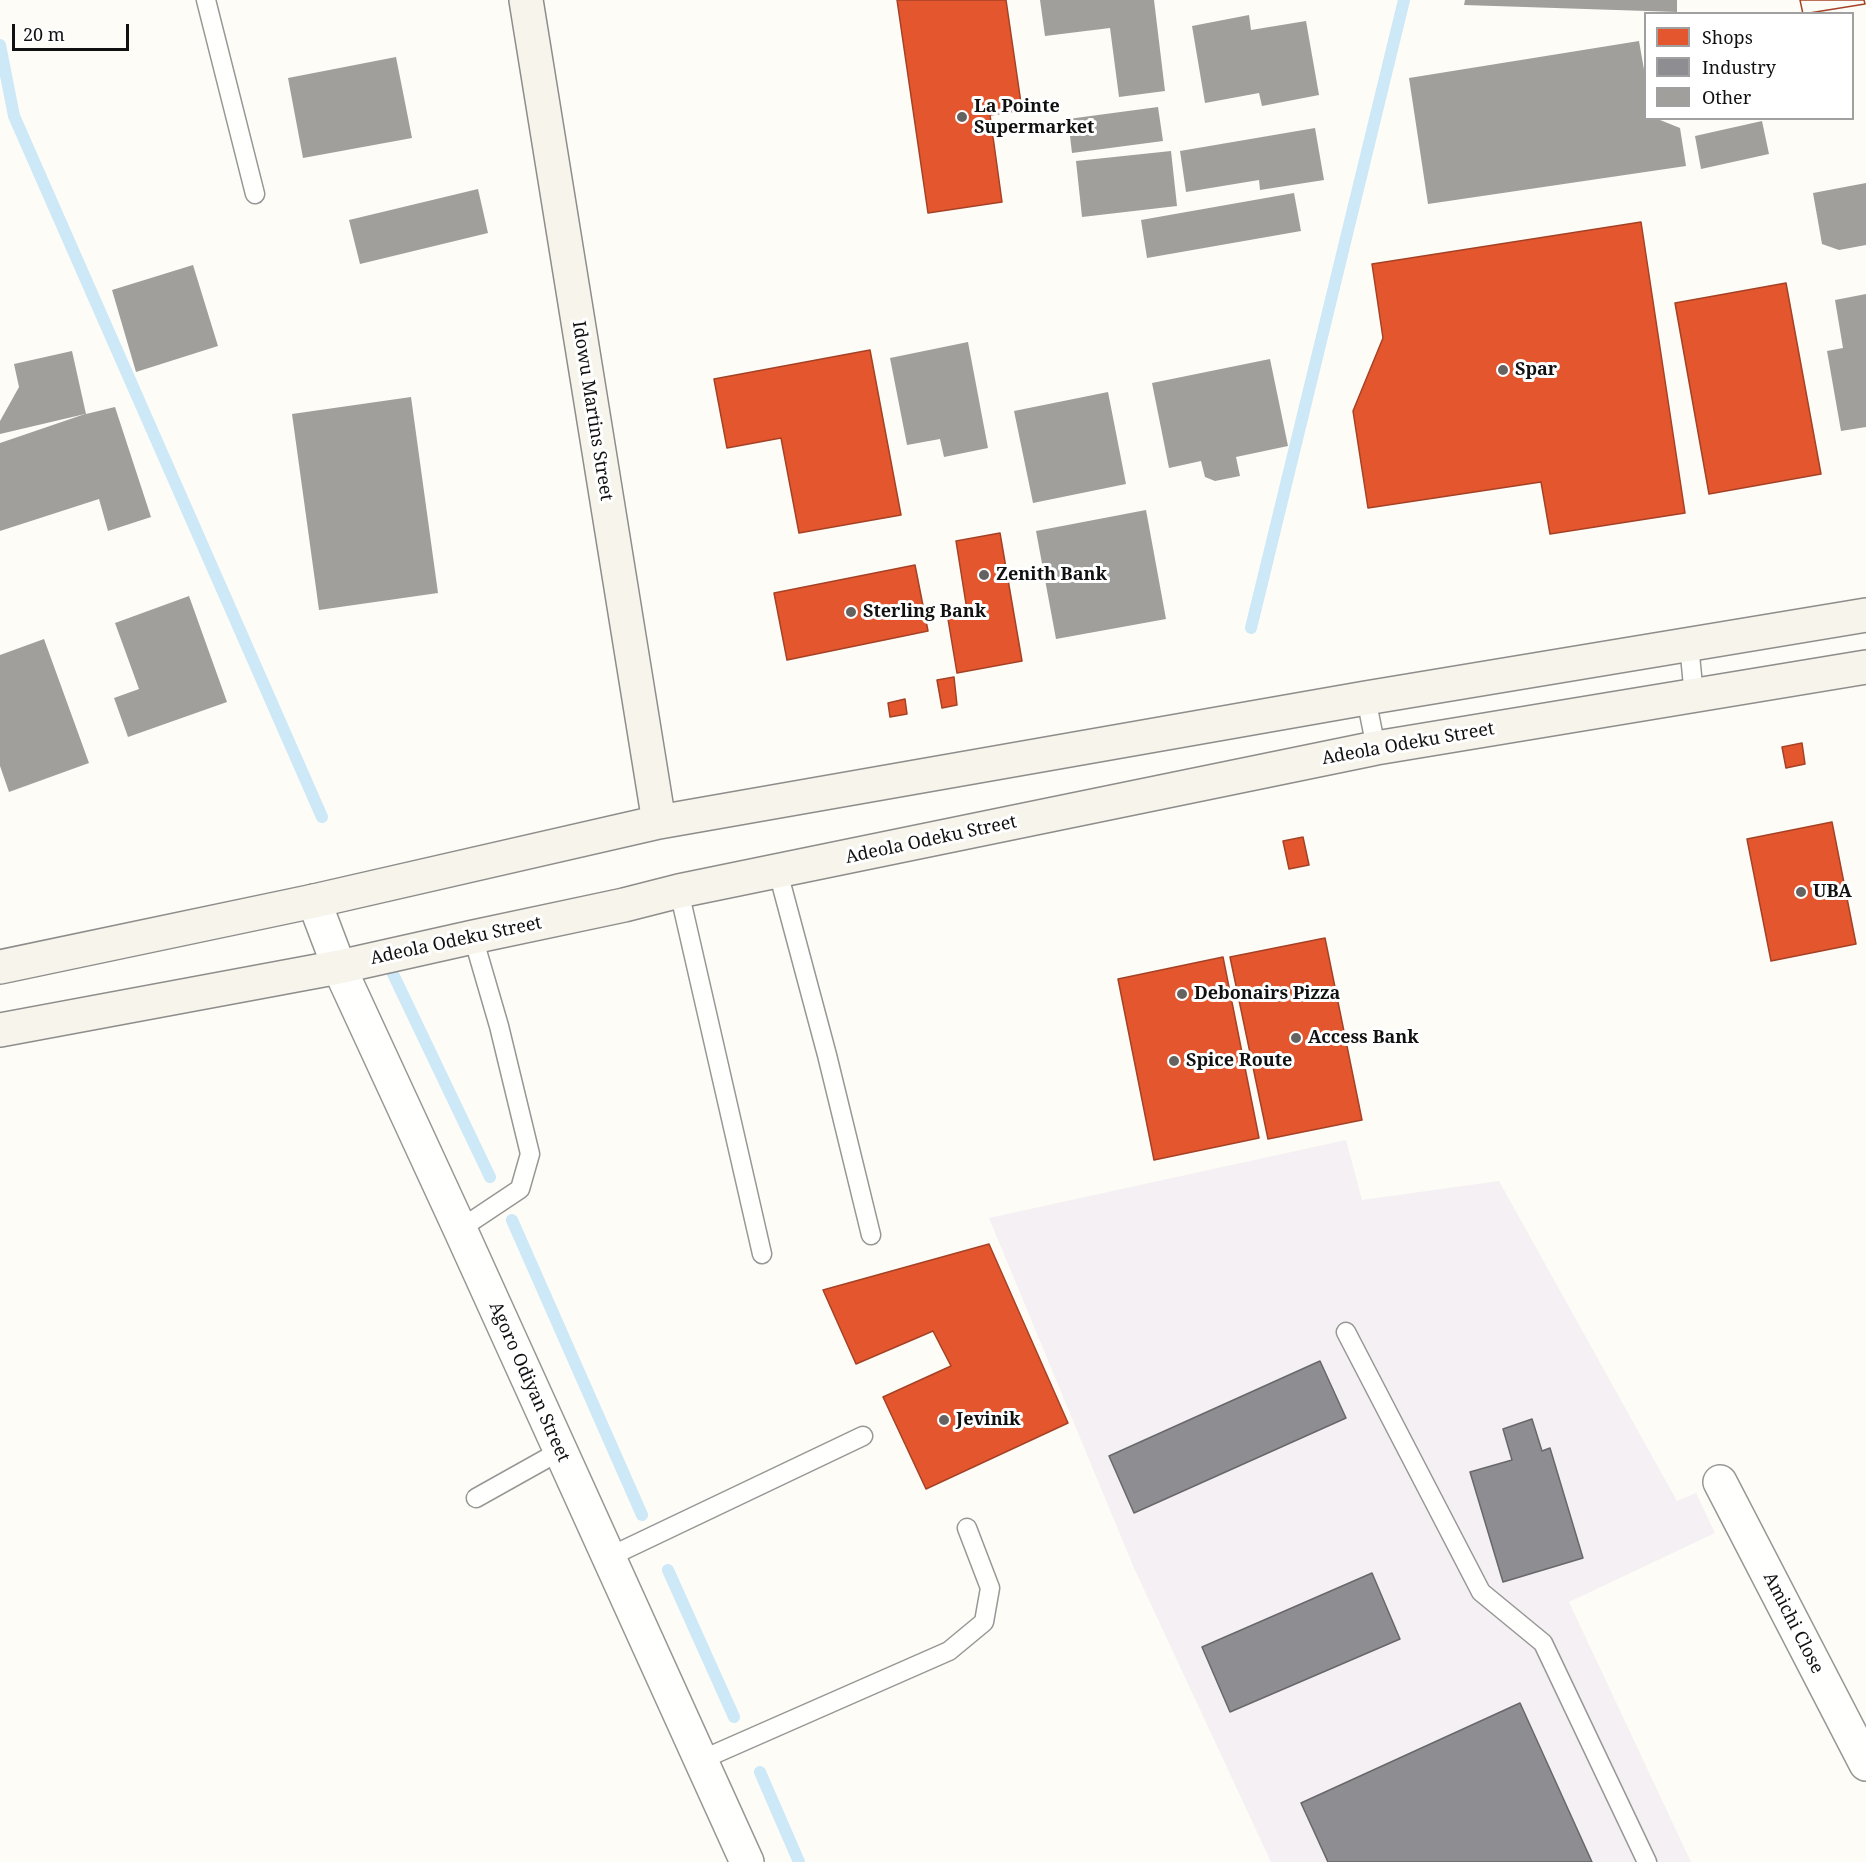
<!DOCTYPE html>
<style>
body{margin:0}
#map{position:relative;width:1866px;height:1862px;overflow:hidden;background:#fdfcf7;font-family:"Noto Serif",serif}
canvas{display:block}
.legend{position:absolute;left:1644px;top:12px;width:210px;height:108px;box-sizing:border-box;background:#fff;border:2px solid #a0a0a0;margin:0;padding:8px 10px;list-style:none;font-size:18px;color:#111}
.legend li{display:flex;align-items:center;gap:12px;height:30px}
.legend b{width:30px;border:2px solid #a0a0a0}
.scale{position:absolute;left:12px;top:24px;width:117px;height:27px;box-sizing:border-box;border:3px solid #111;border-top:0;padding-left:8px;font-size:18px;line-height:21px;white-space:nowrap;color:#111;-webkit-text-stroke:4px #fff;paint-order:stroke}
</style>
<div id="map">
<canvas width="1866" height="1862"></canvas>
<ul class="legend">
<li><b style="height:16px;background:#e4572e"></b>Shops</li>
<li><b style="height:16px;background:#8d8d92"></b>Industry</li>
<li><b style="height:16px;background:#a19f9c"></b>Other</li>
</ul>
<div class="scale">20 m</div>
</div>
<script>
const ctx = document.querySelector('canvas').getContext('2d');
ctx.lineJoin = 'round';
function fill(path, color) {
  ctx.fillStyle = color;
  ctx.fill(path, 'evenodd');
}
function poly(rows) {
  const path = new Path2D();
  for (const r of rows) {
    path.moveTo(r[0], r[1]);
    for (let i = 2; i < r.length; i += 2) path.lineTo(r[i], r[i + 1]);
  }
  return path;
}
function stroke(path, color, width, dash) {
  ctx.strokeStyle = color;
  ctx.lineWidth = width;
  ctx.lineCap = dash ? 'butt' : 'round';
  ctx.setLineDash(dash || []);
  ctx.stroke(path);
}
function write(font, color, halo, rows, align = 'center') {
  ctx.font = font + ' "Noto Serif",serif';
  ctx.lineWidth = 6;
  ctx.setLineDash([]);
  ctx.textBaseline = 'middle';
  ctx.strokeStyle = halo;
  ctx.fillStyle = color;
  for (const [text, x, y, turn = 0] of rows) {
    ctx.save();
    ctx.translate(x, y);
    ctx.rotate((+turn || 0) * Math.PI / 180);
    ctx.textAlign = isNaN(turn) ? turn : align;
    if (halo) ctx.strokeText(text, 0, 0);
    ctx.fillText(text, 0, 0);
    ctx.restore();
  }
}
fill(poly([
 [1346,1140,1362,1200,1499,1181,1677,1501,1696,1493,1715,1533,1569,1602,1691,1862,1271,1862,1134,1568,989,1218]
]), '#f5f0f3');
const shops = poly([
 [897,0,1006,0,1022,110,990,115,1002,202,928,213,897,0],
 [1800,0,1864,0,1865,4,1803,14,1800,0],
 [1800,0,1864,0,1865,4,1803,14,1800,0],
 [1641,222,1685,513,1550,534,1541,482,1368,508,1353,411,1383,338,1372,264,1641,222],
 [1786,283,1821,474,1709,494,1675,303,1786,283],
 [870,350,901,515,799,533,781,438,727,448,714,379,870,350],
 [1000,533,1022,661,957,673,947,613,967,610,956,541,1000,533],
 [915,565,928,631,787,660,774,593,915,565],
 [954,677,957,705,942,708,937,680,954,677],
 [905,699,907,714,890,717,888,703,905,699],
 [1802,743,1805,764,1786,768,1782,747,1802,743],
 [1832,822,1856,944,1771,961,1747,839,1832,822],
 [1303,837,1309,865,1289,869,1283,841,1303,837],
 [1325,938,1362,1120,1268,1139,1230,957,1325,938],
 [1223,957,1259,1138,1154,1160,1118,979,1223,957],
 [989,1244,1068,1423,926,1489,883,1397,951,1366,933,1331,856,1364,823,1290,989,1244]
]);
fill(shops, '#e4572e');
stroke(shops, '#a54225', 1.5);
const industry = poly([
 [1320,1361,1346,1418,1134,1513,1109,1456,1320,1361],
 [1532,1419,1542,1451,1550,1448,1583,1558,1503,1582,1470,1472,1512,1460,1503,1429,1532,1419],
 [1372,1573,1400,1639,1230,1712,1202,1647,1372,1573],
 [1520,1703,1592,1862,1328,1862,1301,1803,1520,1703]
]);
fill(industry, '#8d8d92');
stroke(industry, '#68686b', 1.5);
stroke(poly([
 [0,45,14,116,322,817],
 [1251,628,1404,0],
 [393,974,490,1177],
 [512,1220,642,1515],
 [668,1570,734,1717],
 [760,1772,799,1862]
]), '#cde8f7', 12);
fill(poly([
 [1040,0,1154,0,1165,91,1119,97,1110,28,1045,36],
 [1465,0,1677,0,1677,12,1464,5],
 [1249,15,1251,30,1306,21,1319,95,1262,106,1259,93,1205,103,1192,26],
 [1639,41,1646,81,1646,118,1655,118,1680,128,1686,166,1428,204,1409,78],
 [396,57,412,138,303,158,288,78],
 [1158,107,1163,141,1072,153,1068,119],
 [1762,121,1769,154,1701,169,1695,136],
 [1315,128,1324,180,1260,190,1259,180,1186,192,1180,151],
 [1171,151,1177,206,1082,217,1076,161],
 [1866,183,1866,245,1839,250,1822,244,1813,193],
 [478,189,488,233,360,264,349,220],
 [1294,193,1301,231,1147,258,1141,220],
 [193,265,218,346,136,372,112,290],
 [1866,294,1866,427,1841,431,1827,351,1843,348,1835,300],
 [968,342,988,448,944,457,940,439,907,445,890,358],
 [72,351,86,414,115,407,151,517,108,531,99,499,0,531,0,443,85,414,0,434,0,421,19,387,14,364],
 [1270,359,1288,446,1236,457,1240,476,1215,481,1205,477,1201,461,1169,468,1152,383],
 [1108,392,1126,484,1033,503,1014,411],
 [411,397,438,593,319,610,292,414],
 [1146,510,1166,619,1056,639,1036,531],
 [189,596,227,702,128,737,114,698,139,689,115,623],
 [44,639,89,763,9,792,0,766,0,655]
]), '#a19f9c');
const lane = poly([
 [206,0,255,194],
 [1689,645,1694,696],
 [1366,698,1376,748],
 [778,872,827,1055,871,1235],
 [679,891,762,1254],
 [460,1229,520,1189,530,1154,499,1026,473,937],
 [1346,1332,1481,1592,1543,1643,1647,1862],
 [476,1498,560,1451],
 [609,1557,863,1436],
 [701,1760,949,1651,984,1622,990,1588,967,1528]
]);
const street = poly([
 [314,901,339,967,460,1229,747,1862],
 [1720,1482,1866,1764]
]);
const secondary = poly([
 [526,0,659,822],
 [0,967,314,901,659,822,1366,698,1866,615],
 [0,1030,339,967,473,937,624,905,679,891,1376,748,1866,667]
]);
stroke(lane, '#979795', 21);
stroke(street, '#979795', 36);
stroke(secondary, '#8e8d8b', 36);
stroke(lane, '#fffffe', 18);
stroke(street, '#fffffe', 33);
stroke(secondary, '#f6f4eb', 33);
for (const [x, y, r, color] of [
 [962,117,6,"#646362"],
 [1503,370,6,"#646362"],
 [984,575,6,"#646362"],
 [851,612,6,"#646362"],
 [1801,892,6,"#646362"],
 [1182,994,6,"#646362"],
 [1296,1038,6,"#646362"],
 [1174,1061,6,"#646362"],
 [944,1420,6,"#646362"]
]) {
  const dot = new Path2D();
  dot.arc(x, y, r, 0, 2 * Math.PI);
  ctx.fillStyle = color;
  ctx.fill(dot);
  stroke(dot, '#fff', 2);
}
write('bold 18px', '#111', '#fff', [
 ["La Pointe",974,107],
 ["Supermarket",974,128],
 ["Spar",1515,370],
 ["Zenith Bank",996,575],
 ["Sterling Bank",863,612],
 ["UBA",1813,892],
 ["Debonairs Pizza",1194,994],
 ["Access Bank",1308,1038],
 ["Spice Route",1186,1061],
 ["Jevinik",956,1420]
], 'left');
write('18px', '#111', '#fff', [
 ["Idowu Martins Street",592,411,81],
 ["Adeola Odeku Street",1408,744,-10],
 ["Adeola Odeku Street",931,840,-12],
 ["Adeola Odeku Street",456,941,-12],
 ["Agoro Odiyan Street",529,1382,66],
 ["Amichi Close",1793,1623,63]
]);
</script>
